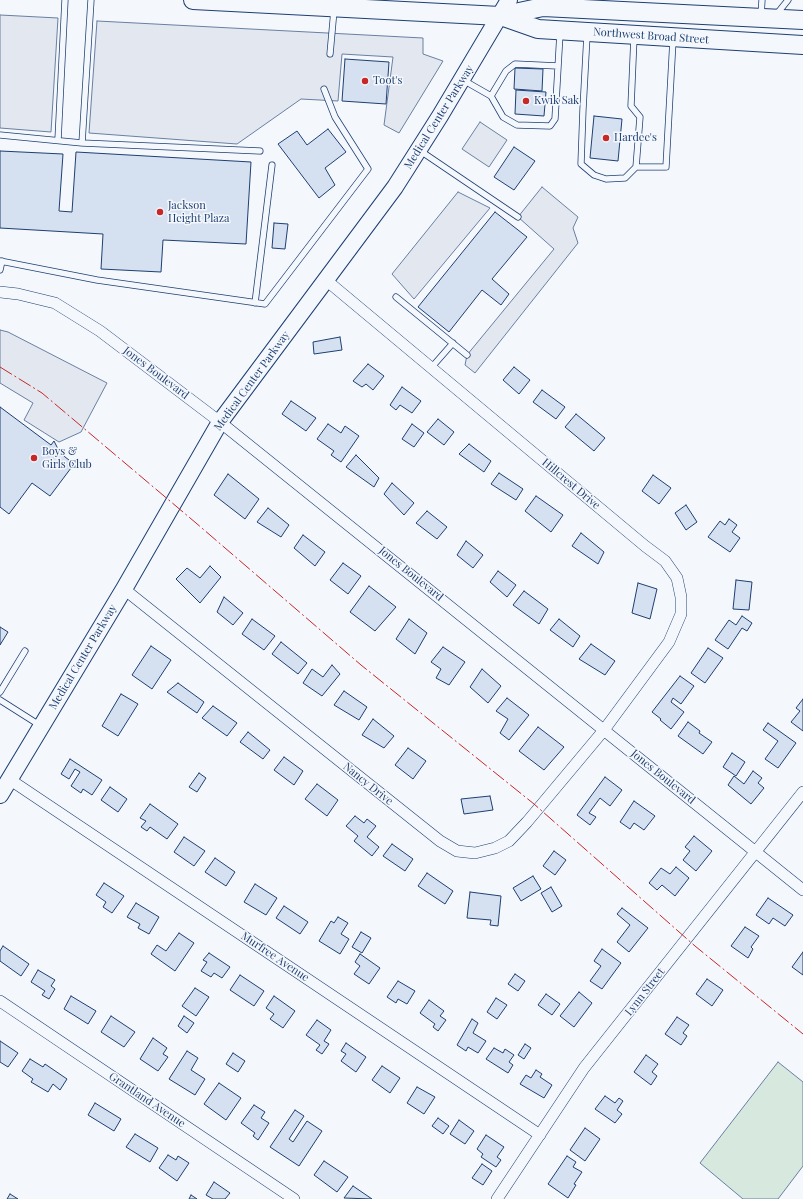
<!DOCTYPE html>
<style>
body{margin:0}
canvas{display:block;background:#f4f7fb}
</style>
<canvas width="803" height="1199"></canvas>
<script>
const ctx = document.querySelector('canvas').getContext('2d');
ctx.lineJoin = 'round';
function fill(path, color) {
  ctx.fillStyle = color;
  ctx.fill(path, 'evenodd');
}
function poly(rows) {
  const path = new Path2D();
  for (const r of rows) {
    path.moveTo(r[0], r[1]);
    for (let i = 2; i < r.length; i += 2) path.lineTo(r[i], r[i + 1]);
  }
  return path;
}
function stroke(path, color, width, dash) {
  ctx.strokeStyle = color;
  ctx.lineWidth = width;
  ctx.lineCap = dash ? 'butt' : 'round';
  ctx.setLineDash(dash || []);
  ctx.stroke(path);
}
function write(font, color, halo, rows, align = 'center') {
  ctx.font = font + ' "Playfair Display",serif';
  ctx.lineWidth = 3;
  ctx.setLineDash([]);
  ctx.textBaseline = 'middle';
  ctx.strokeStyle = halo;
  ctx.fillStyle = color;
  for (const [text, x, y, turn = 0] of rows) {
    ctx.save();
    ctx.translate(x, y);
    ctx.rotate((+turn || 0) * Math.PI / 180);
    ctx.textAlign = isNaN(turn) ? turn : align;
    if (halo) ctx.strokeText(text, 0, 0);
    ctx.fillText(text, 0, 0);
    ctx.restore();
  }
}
const green = poly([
 [778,1062,803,1082,803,1166,778,1199,743,1199,700,1163,778,1062]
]);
fill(green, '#d7e8df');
stroke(green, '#687fa3', 1);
const parking = poly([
 [0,15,58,18,51,132,0,128,0,15],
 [97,21,423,38,423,54,443,61,399,133,384,125,393,57,342,54,338,101,301,99,237,144,89,133,97,21],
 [480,122,507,140,489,167,462,149,480,122],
 [542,187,578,217,573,228,578,243,475,373,465,365,467,355,554,249,518,217,542,187],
 [458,192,490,208,414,299,392,274,458,192],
 [0,330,8,332,107,383,81,432,59,442,24,420,33,403,0,383,0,330]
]);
fill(parking, '#e3e8f0');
stroke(parking, '#687fa3', 1);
const building = poly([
 [345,59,389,62,386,104,342,101,345,59],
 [515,68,543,69,542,91,514,89,515,68],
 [516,90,546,92,544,116,515,114,516,90],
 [594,116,622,119,618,161,590,158,594,116],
 [328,129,346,152,325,168,335,185,319,198,278,144,297,131,307,145,328,129],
 [514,147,535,161,514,190,494,177,514,147],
 [0,151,63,154,59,211,72,212,76,152,251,162,246,244,163,240,161,272,101,269,103,234,0,228,0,151],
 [495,212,527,237,492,279,509,294,501,305,482,290,449,332,418,307,495,212],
 [274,223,288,224,285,249,272,248,274,223],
 [340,337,342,350,314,354,313,342,340,337],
 [368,364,384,376,373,390,366,384,362,387,353,381,368,364],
 [514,367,530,380,519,394,503,380,514,367],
 [402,387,421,401,412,413,400,405,396,410,390,405,402,387],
 [542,390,565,407,556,419,533,402,542,390],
 [291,401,316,418,306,431,282,414,291,401],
 [0,407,51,445,54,441,60,453,74,464,50,496,32,483,9,514,0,507,0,407],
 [576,414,605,438,594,451,565,427,576,414],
 [438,419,454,432,444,445,427,432,438,419],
 [328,424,341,433,345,426,359,436,341,462,331,455,334,451,317,439,328,424],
 [412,424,424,433,414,447,402,439,412,424],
 [469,444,491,461,484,472,459,454,469,444],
 [356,455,379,478,374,487,346,467,356,455],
 [499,473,523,489,516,500,491,484,499,473],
 [228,474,259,499,245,519,214,495,228,474],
 [653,475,671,488,659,504,642,491,653,475],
 [392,483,414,503,404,515,384,494,392,483],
 [536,496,563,515,551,532,525,511,536,496],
 [686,505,697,522,686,530,675,513,686,505],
 [268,508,289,525,281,537,257,522,268,508],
 [427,511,447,527,437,539,416,523,427,511],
 [729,519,737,525,732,532,740,538,730,552,708,537,720,521,725,525,729,519],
 [581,533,604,552,598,564,572,546,581,533],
 [303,535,325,552,315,566,294,548,303,535],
 [466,541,483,555,473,568,457,555,466,541],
 [343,563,361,576,348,594,330,580,343,563],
 [210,566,221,577,200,603,176,579,187,568,200,578,210,566],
 [498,571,516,585,507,597,490,582,498,571],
 [736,580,752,582,749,610,733,609,736,580],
 [638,583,657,589,650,619,632,613,638,583],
 [369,586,396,607,375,631,350,612,369,586],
 [524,591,548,609,539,624,513,605,524,591],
 [224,597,243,613,233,625,217,612,224,597],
 [742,616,752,623,747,631,742,628,728,649,715,640,729,620,736,625,742,616],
 [252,619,275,636,264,650,242,634,252,619],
 [409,619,427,633,415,654,396,639,409,619],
 [559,619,580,636,573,647,550,630,559,619],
 [0,627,8,632,0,645,0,627],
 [281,642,307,663,298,674,272,654,281,642],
 [591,644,615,661,605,675,579,659,591,644],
 [151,646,171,660,152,689,132,675,151,646],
 [443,647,465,662,449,685,436,678,441,669,431,662,443,647],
 [708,648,723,658,705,683,691,673,708,648],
 [332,665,340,674,322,696,303,683,312,669,323,677,332,665],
 [482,669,501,686,488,703,470,687,482,669],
 [680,676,694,686,681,704,673,698,671,702,684,712,671,729,660,720,661,719,652,712,680,676],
 [178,683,204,702,197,713,167,692,178,683],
 [344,691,367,707,359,720,334,705,344,691],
 [121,694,138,704,118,736,102,726,121,694],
 [507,698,529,715,509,740,500,733,508,719,496,711,507,698],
 [803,699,803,731,791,722,800,711,796,708,803,699],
 [213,706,237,723,227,736,202,718,213,706],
 [373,719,394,736,384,748,362,735,373,719],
 [688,722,700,731,699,733,712,742,703,754,678,736,688,722],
 [768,723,796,743,778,768,765,759,778,741,763,730,768,723],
 [538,727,564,747,544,770,519,751,538,727],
 [248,732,270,750,263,759,240,742,248,732],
 [408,748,426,761,413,779,395,765,408,748],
 [732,753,745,762,736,776,723,767,732,753],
 [284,757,303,771,294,785,274,770,284,757],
 [70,759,102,780,92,795,83,789,81,793,71,786,80,772,75,769,69,779,61,774,70,759],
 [753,771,762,778,758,783,764,788,751,804,728,785,734,776,744,784,753,771],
 [199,773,206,778,197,792,189,787,199,773],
 [605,777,622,790,610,806,600,798,589,813,596,817,590,825,577,815,605,777],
 [317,784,338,800,327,816,305,799,317,784],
 [110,787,127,799,118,812,101,800,110,787],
 [490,796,493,810,464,814,461,799,490,796],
 [634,801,655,816,644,830,634,823,630,829,620,822,634,801],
 [150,804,178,824,167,839,150,827,147,831,141,827,146,821,140,818,150,804],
 [355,816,364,823,367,819,376,826,367,837,379,847,372,856,354,841,358,836,346,826,355,816],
 [694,836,712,851,696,871,683,860,690,851,685,847,694,836],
 [184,837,205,851,194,866,174,852,184,837],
 [392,844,413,859,405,871,383,856,392,844],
 [554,851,566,860,555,875,543,866,554,851],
 [215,858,235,872,226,886,205,872,215,858],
 [676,867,689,878,675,896,662,885,657,890,649,883,661,868,670,874,676,867],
 [427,873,453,891,445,904,418,886,427,873],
 [533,876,541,889,521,901,513,888,533,876],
 [104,883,124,896,112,913,103,907,106,902,96,895,104,883],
 [255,884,277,898,266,915,244,902,255,884],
 [551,887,562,906,552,912,541,893,551,887],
 [470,892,501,896,498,926,490,925,491,920,467,918,470,892],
 [768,898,793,915,785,926,773,918,769,924,756,915,768,898],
 [136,903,159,917,149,934,138,928,140,924,127,917,136,903],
 [284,906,308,922,300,934,276,918,284,906],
 [622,908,648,928,629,952,617,942,630,925,617,914,622,908],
 [338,917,348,923,341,934,349,939,340,954,319,941,331,921,334,923,338,917],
 [745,927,759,936,751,947,753,949,748,958,731,946,745,927],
 [361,932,371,938,362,953,352,947,361,932],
 [179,933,194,943,175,971,151,954,157,945,166,951,179,933],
 [3,946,29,964,21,976,0,961,0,951,3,946],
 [602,949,621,963,602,989,590,981,601,966,594,961,602,949],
 [803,952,803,975,792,967,803,952],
 [209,953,230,967,222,978,214,973,211,977,201,971,207,962,203,960,209,953],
 [360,954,380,968,369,984,354,974,360,966,355,962,360,954],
 [38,970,55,980,51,986,55,989,49,999,42,995,45,991,31,982,38,970],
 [515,974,525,981,518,991,508,984,515,974],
 [240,975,264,991,254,1006,230,990,240,975],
 [707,979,723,990,712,1006,696,994,707,979],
 [398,981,415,991,407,1004,398,999,396,1003,387,997,398,981],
 [195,988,209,997,196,1016,182,1006,195,988],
 [579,992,592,1003,574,1027,560,1016,579,992],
 [546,994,560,1004,552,1015,538,1005,546,994],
 [71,996,96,1011,88,1024,64,1009,71,996],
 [274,996,295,1011,283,1028,270,1019,274,1014,266,1008,274,996],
 [496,998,507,1005,497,1019,487,1012,496,998],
 [429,1000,444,1011,440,1016,446,1020,438,1031,433,1027,435,1024,420,1013,429,1000],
 [111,1016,135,1032,124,1047,101,1032,111,1016],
 [184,1016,194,1023,187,1033,178,1026,184,1016],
 [677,1017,689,1025,683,1033,687,1036,681,1045,665,1034,677,1017],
 [472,1019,478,1023,473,1033,486,1041,478,1053,468,1047,466,1051,457,1045,472,1019],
 [317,1020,331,1030,324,1041,329,1044,322,1054,316,1050,320,1045,306,1035,317,1020],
 [153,1038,167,1048,163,1054,168,1057,158,1071,140,1059,153,1038],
 [0,1041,18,1053,8,1067,0,1062,0,1041],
 [346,1043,366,1057,356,1072,341,1061,346,1054,341,1051,346,1043],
 [525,1044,531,1048,524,1059,518,1055,525,1044],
 [494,1048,503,1053,505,1049,514,1055,509,1062,513,1065,508,1073,486,1059,494,1048],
 [187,1051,198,1058,191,1070,205,1079,195,1095,169,1079,187,1051],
 [233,1053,245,1061,238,1072,226,1064,233,1053],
 [646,1055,658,1064,652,1072,657,1076,651,1085,634,1072,646,1055],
 [30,1059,43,1067,45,1064,67,1079,60,1090,53,1084,48,1092,31,1082,33,1079,22,1071,30,1059],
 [382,1066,400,1078,390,1093,372,1080,382,1066],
 [536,1070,542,1074,540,1077,552,1085,544,1098,520,1084,526,1075,531,1078,536,1070],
 [219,1083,241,1098,226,1120,204,1104,219,1083],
 [417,1087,435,1097,424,1114,407,1103,417,1087],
 [605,1096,615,1103,619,1098,623,1101,617,1110,622,1114,615,1123,595,1109,605,1096],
 [95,1103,121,1119,114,1131,88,1115,95,1103],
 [254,1105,265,1112,261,1118,269,1123,258,1140,253,1136,255,1133,241,1123,254,1105],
 [295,1110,304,1116,289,1139,293,1142,307,1121,322,1131,299,1166,270,1147,295,1110],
 [438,1118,449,1126,443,1134,432,1126,438,1118],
 [459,1120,474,1131,465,1144,450,1134,459,1120],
 [585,1128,600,1139,585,1161,570,1150,585,1128],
 [135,1134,158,1148,150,1162,126,1147,135,1134],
 [486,1135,504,1147,497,1157,501,1160,496,1167,481,1157,483,1154,477,1149,486,1135],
 [168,1155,176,1160,178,1156,189,1163,177,1181,159,1168,168,1155],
 [567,1156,576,1162,573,1167,582,1172,574,1184,576,1185,568,1198,548,1184,567,1156],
 [324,1161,348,1177,337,1192,314,1175,324,1161],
 [482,1164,492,1171,483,1185,472,1178,482,1164],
 [214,1182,230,1193,225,1199,213,1199,206,1195,214,1182],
 [353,1186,372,1199,344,1198,353,1186],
 [10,1194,18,1199,7,1199,10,1194],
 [191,1195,197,1199,189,1199,191,1195]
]);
fill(building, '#d5e0f0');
stroke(building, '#1d3f73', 1);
const lane = poly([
 [776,15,788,0],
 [761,16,762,0],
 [587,35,583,109,581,164,594,175,606,179,625,178,636,167],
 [634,37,631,106,640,117,636,167,666,167,673,40],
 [330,54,334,10],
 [463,80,491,96,503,117,517,125,550,126,555,119,560,33],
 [491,96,506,71,515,64,558,66],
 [0,135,82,143,260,151],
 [58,140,65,0],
 [82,143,91,0],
 [419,150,518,217],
 [0,261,97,280,265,304,368,169,335,117,324,89],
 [0,270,2,261],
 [396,297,467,355],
 [255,303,272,165],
 [431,368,453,343],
 [0,692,25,651],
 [0,700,41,726]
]);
const street = poly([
 [0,292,18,294,55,303,100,331,220,422,803,890],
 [124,589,440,841,457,851,475,853,495,848,509,841,527,822,604,730,669,642,681,614,681,597,677,578,665,561,645,546,326,280],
 [9,779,540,1135],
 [0,1001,294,1199],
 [497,1199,584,1068,803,792]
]);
const secondary = poly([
 [0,795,124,589,220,422,395,187,440,116,509,0]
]);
const primary = poly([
 [193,0,500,16,543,7,803,20],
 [501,16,538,29,803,45]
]);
stroke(lane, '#1d3f73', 7);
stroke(street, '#1d3f73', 12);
stroke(secondary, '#1d3f73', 18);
stroke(primary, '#1d3f73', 20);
stroke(lane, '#f4f7fb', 5.5);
stroke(street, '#f4f7fb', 11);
stroke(secondary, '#f4f7fb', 16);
stroke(primary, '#f4f7fb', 18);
stroke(poly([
 [0,367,42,393,196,523,361,665,534,804,695,946,803,1034]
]), '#c62828', 1, [14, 3, 2, 3]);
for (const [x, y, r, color] of [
 [365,81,4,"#c62828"],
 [526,101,4,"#c62828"],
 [606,138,4,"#c62828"],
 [160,212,4,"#c62828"],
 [34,458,4,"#c62828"]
]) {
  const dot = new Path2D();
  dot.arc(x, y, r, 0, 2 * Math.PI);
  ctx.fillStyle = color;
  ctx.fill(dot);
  stroke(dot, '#f4f7fb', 1.5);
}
write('11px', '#1d3f73', '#f4f7fb', [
 ["Northwest Broad Street",651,36,4],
 ["Medical Center Parkway",439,117,-58],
 ["Jones Boulevard",156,373,37],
 ["Medical Center Parkway",252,381,-54],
 ["Hillcrest Drive",571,484,40],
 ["Jones Boulevard",411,574,39],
 ["Medical Center Parkway",83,657,-59],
 ["Jones Boulevard",663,777,39],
 ["Nancy Drive",368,784,39],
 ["Murfree Avenue",275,957,34],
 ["Lynn Street",645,992,-52],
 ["Grantland Avenue",147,1100,34]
]);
write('11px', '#1d3f73', '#f4f7fb', [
 ["Toot's",373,81],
 ["Kwik Sak",534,101],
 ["Hardee's",614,138],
 ["Jackson",168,206],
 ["Height Plaza",168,219],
 ["Boys &",42,452],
 ["Girls Club",42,465]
], 'left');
</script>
